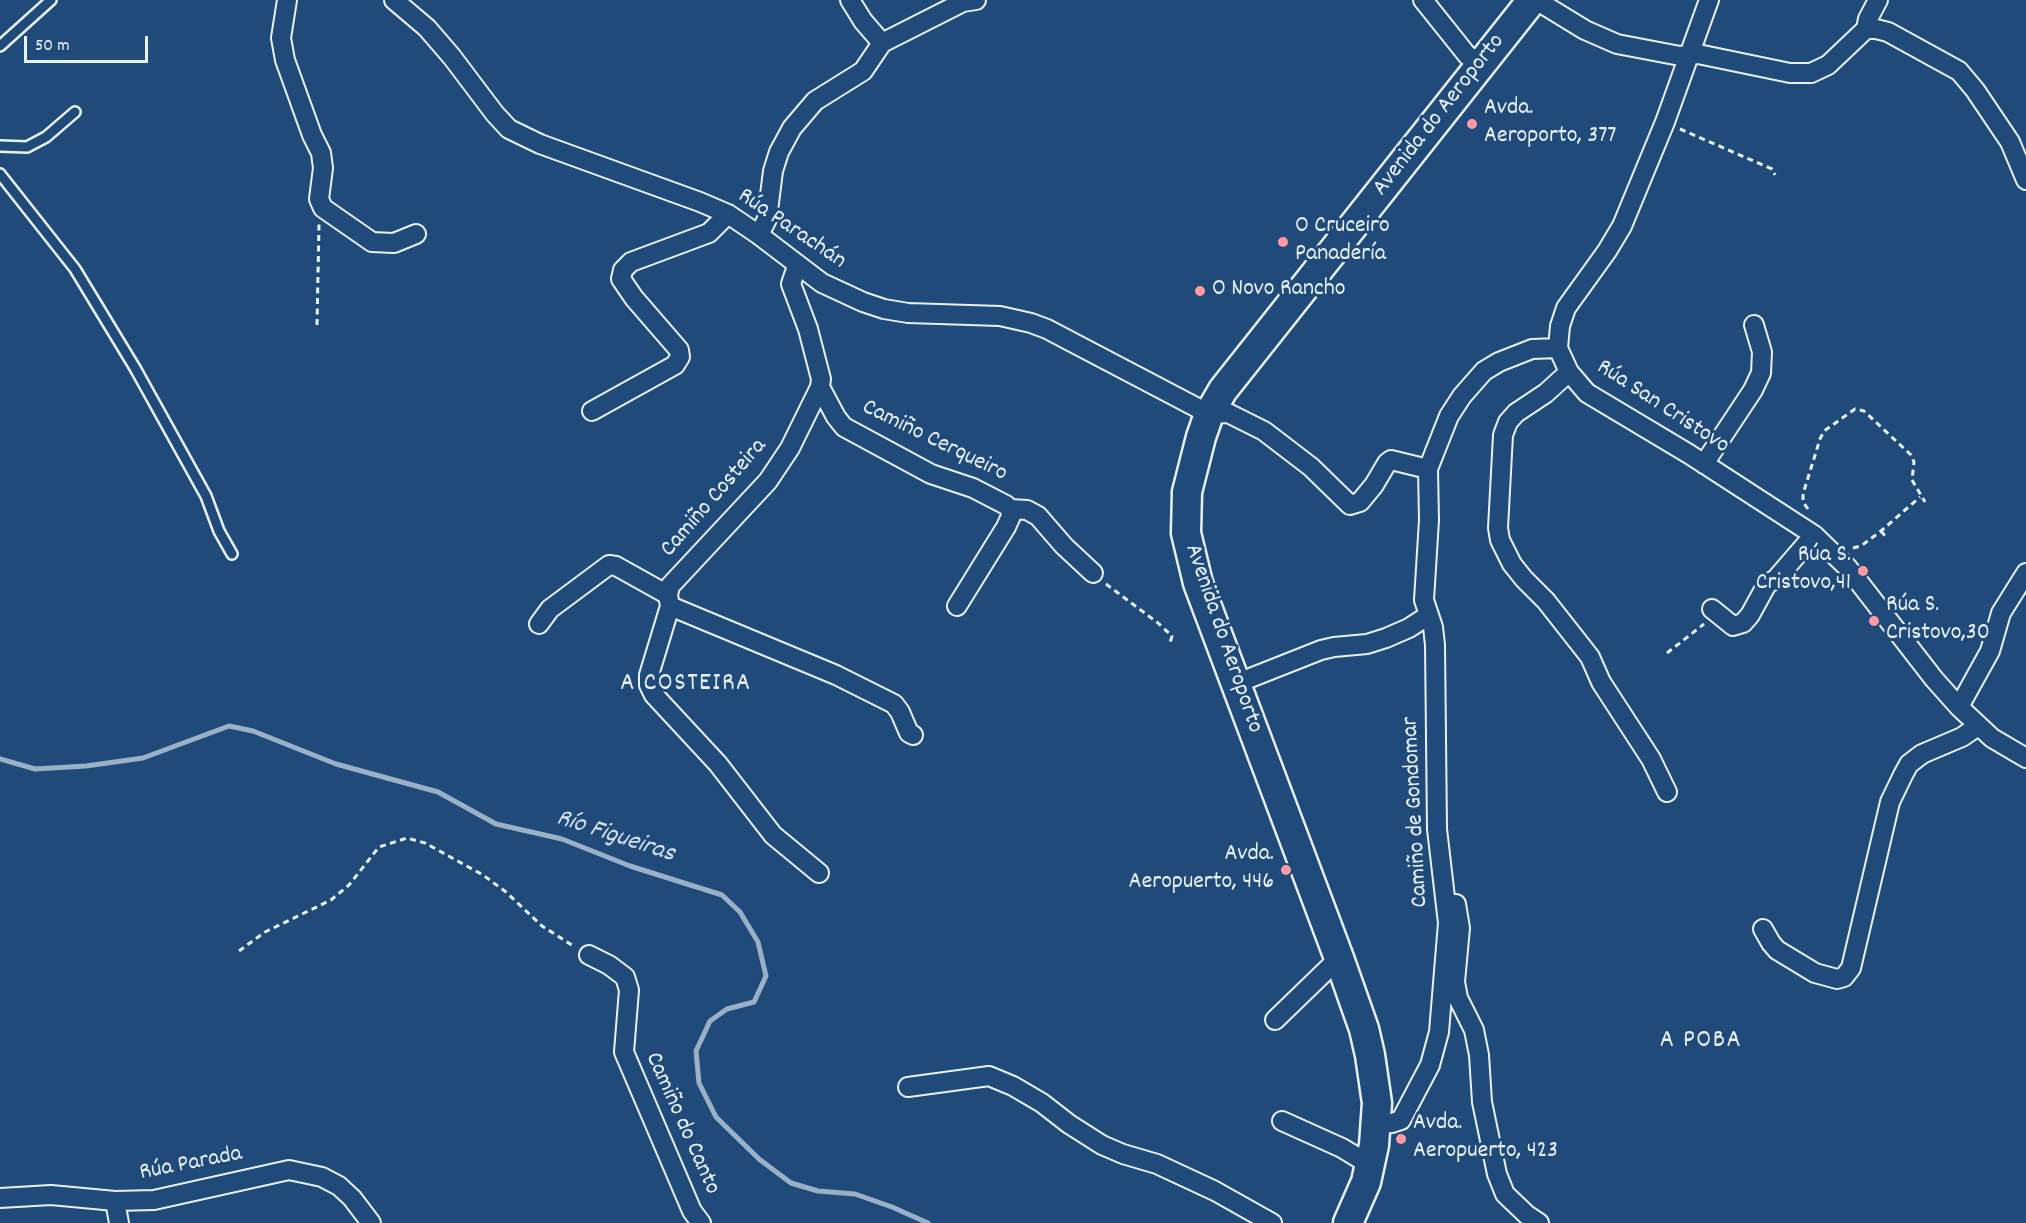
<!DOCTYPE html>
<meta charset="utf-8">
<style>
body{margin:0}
#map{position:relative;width:2026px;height:1223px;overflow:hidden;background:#1f4a7a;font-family:Dekko,sans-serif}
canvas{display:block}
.scale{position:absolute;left:24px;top:36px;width:124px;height:27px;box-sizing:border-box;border:3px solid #e8f1f8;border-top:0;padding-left:8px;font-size:18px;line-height:21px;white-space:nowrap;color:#e8f1f8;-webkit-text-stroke:4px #1f4a7a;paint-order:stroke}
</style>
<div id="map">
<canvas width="2026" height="1223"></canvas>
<div class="scale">50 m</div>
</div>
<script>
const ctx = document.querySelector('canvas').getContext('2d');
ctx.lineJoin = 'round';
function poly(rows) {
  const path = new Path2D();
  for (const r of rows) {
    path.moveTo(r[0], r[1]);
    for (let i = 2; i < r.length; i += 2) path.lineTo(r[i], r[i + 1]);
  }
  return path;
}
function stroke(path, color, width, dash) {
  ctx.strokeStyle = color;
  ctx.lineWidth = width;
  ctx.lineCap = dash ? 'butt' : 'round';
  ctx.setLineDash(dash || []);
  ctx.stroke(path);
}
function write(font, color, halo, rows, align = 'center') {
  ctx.font = font + ' Dekko,sans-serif';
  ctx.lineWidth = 6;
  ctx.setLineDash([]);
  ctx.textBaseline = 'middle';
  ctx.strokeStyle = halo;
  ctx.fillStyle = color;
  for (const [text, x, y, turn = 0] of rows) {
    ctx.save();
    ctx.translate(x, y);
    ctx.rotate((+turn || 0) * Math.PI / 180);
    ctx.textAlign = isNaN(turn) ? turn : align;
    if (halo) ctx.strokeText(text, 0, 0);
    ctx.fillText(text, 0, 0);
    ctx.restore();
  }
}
stroke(poly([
 [0,759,35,769,86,766,143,758,229,726,253,731,336,764,438,792,496,824,562,839,630,866,722,895,740,912,758,942,766,976,754,1002,727,1009,710,1021,696,1051,699,1083,716,1117,759,1159,791,1183,818,1191,855,1194,892,1207,928,1223]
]), '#9ab0c7', 5);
const lane = poly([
 [0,46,51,0],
 [0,146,27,147,46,137,75,112],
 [0,174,75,269,135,368,206,496,219,531,232,554]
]);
const street = poly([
 [287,0,281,38,285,60,312,135,321,153,323,168,319,199,323,208,372,242,394,243,416,234],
 [394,0,427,28,452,57,495,114,509,129,540,144,700,202,728,214,759,235,822,283,863,302,884,309,908,313,1000,316,1031,323,1047,329,1209,414,1228,413,1264,431,1311,467,1350,505,1360,502,1374,485,1387,463,1391,460,1428,469,1449,416,1462,396,1484,371,1499,362,1532,349,1558,348],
 [850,0,863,21,882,43],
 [1423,0,1467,55,1480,65],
 [1536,0,1585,30,1617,44,1680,56,1698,54,1790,73,1811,73,1828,65,1866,29,1868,19,1878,0],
 [1709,0,1665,122,1622,226,1607,251,1566,308,1560,326,1558,348,1569,372,1587,393,1689,454,1814,535,1848,568,1934,679,1959,707,1992,738,2026,758],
 [1866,29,1876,29,1888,32,1959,71,1975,90,2010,142,2026,180],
 [759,235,767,219,773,171,779,152,792,128,815,101,863,71,882,43,963,2,976,0],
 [797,266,791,284,808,329,821,379,820,387,790,448,768,481,670,586,668,595,670,606,649,675,649,685,654,695,718,764,773,835,819,873],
 [1569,372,1546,393,1516,413,1508,422,1503,435,1498,528,1500,540,1512,564,1524,579,1546,601,1590,657,1601,682,1651,759,1667,792],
 [820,387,836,417,844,427,931,474,973,488,1006,505,1010,509,1011,516,1006,527,957,606],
 [592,411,675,365,680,357,679,350,634,298,621,279,623,270,631,262,709,233,728,214],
 [1704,464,1753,390,1761,373,1762,352,1754,325],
 [1010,509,1027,510,1038,516,1064,546,1093,573],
 [670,606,836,675,894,704,900,712,909,733,913,735],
 [1712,609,1733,626,1743,623,1750,615,1767,584,1776,579,1814,535],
 [539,624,550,609,609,565,616,566,668,595],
 [1235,684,1321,650,1334,647,1367,644,1386,638,1409,628,1429,615],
 [1959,707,1990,651,2001,613,2026,573],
 [1456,904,1460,928,1455,982,1458,998,1474,1030,1479,1055,1482,1102,1497,1174,1505,1194,1527,1215,1539,1223],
 [1763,929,1771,943,1777,950,1815,973,1837,979,1844,977,1851,968,1890,802,1903,775,1909,764,1922,754,1962,737,1978,726],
 [589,955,609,965,625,977,629,990,624,1052,692,1211,701,1223],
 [1275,1020,1339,958],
 [908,1087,989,1076,1013,1086,1042,1103,1069,1124,1102,1145,1123,1154,1157,1164,1215,1191,1272,1223],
 [1282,1121,1342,1148,1370,1165],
 [1377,1124,1392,1123,1401,1120,1430,1065,1439,1032,1448,923,1437,829,1435,645,1433,627,1424,600,1429,520,1428,469],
 [0,1198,51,1195,115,1201,154,1200,289,1170,322,1177,339,1186,352,1198,371,1223],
 [115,1201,119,1223]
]);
const primary = poly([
 [1348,1223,1366,1182,1374,1145,1377,1103,1370,1055,1364,1029,1339,958,1198,583,1186,533,1187,492,1201,437,1209,414,1223,390,1532,0]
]);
stroke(lane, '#e8f1f8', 14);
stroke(street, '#e8f1f8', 22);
stroke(primary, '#e8f1f8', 33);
stroke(poly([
 [1680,129,1772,169,1775,175],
 [317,325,319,224],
 [1808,509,1803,502,1803,494,1820,439,1824,431,1855,409,1864,411,1911,455,1914,462,1912,480,1925,502],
 [1881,531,1885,536],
 [1853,548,1861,546,1881,531,1920,497],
 [1106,584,1158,623,1172,636,1170,643],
 [1667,653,1704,624],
 [239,951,265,932,331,900,349,885,379,847,407,838,425,843,483,875,506,892,542,926,575,947]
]), '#e8f1f8', 3, [6, 4.5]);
stroke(lane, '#1f4a7a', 9);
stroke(street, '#1f4a7a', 18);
stroke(primary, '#1f4a7a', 28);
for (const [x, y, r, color] of [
 [1472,124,6,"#ff9aa2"],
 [1283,242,6,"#ff9aa2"],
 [1200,291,6,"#ff9aa2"],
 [1863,571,6,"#ff9aa2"],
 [1874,621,6,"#ff9aa2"],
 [1286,870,6,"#ff9aa2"],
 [1401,1139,6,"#ff9aa2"]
]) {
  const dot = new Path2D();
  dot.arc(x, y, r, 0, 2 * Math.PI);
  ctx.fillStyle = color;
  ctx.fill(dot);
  stroke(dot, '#1f4a7a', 2);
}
write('24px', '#e8f1f8', '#1f4a7a', [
 ["Avda.",1484,110],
 ["Aeroporto, 377",1484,138],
 ["O Cruceiro",1295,228],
 ["Panadería",1295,256],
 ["O Novo Rancho",1212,291],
 ["Rúa S.",1851,557,"right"],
 ["Cristovo,41",1851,585,"right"],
 ["Rúa S.",1886,607],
 ["Cristovo,30",1886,635],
 ["Avda.",1274,856,"right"],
 ["Aeropuerto, 446",1274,884,"right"],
 ["Avda.",1413,1125],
 ["Aeropuerto, 423",1413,1153]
], 'left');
write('24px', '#e8f1f8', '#1f4a7a', [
 ["Avenida do Aeroporto",1440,116,-52],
 ["Rúa Parachán",791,230,34],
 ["Rúa San Cristovo",1662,408,33],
 ["Camiño Cerqueiro",934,442,26],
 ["Camiño Costeira",715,499,-49],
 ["Avenida do Aeroporto",1222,639,71],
 ["Camiño de Gondomar",1417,812,-93],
 ["Camiño do Canto",681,1124,66],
 ["Rúa Parada",191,1165,-11]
]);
ctx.letterSpacing = '1.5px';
write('26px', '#e8f1f8', '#1f4a7a', [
 ["A COSTEIRA",686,685],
 ["A POBA",1701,1042]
]);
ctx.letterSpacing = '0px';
write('italic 26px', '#d4e1ec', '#1f4a7a', [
 ["Río Figueiras",615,838,18]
]);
</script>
